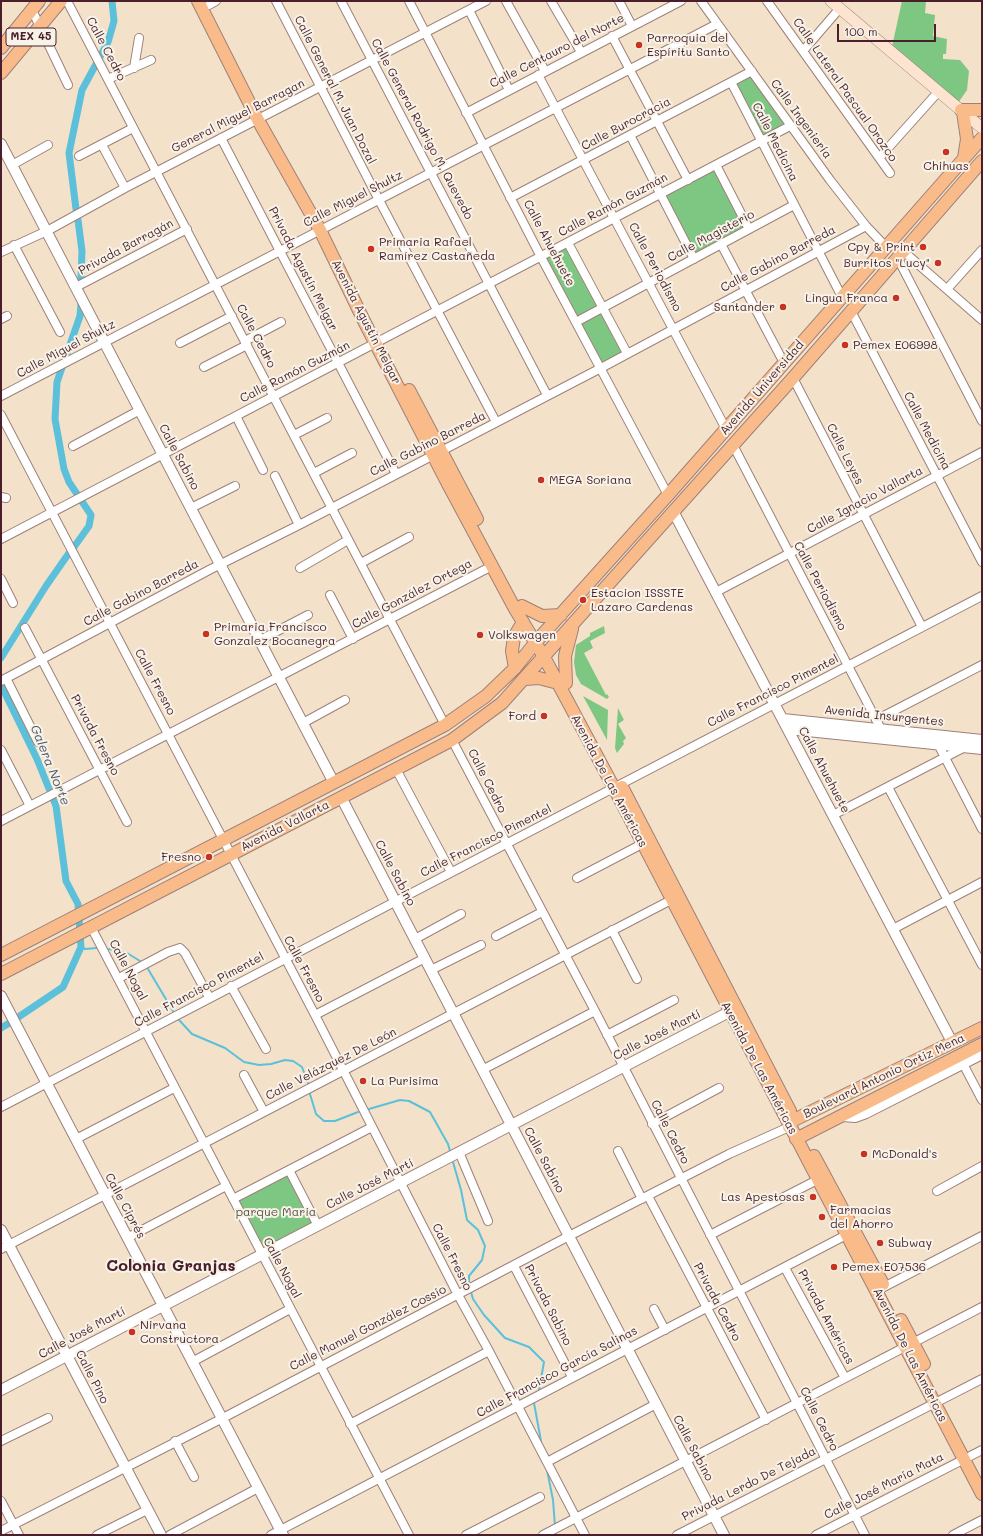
<!DOCTYPE html>
<meta charset="utf-8">
<style>
body{margin:0}
#map{position:relative;width:983px;height:1536px;overflow:hidden;background:#f3e2c9;font-family:Mali,sans-serif}
canvas{display:block}
.frame{position:absolute;inset:0;border:2px solid #4a1f2b;pointer-events:none}
.scale{position:absolute;left:837px;top:24px;width:99px;height:18px;box-sizing:border-box;border:2px solid #4a1f2b;border-top:0;padding-left:5px;font-size:12px;line-height:14px;white-space:nowrap;color:#4a1f2b;-webkit-text-stroke:3px #f7f3e8;paint-order:stroke}
</style>
<div id="map">
<canvas width="983" height="1536"></canvas>
<div class="frame"></div>
<div class="scale">100 m</div>
</div>
<script>
const ctx = document.querySelector('canvas').getContext('2d');
ctx.lineJoin = 'round';
function fill(path, color) {
  ctx.fillStyle = color;
  ctx.fill(path, 'evenodd');
}
function poly(rows) {
  const path = new Path2D();
  for (const r of rows) {
    path.moveTo(r[0], r[1]);
    for (let i = 2; i < r.length; i += 2) path.lineTo(r[i], r[i + 1]);
  }
  return path;
}
function stroke(path, color, width, dash) {
  ctx.strokeStyle = color;
  ctx.lineWidth = width;
  ctx.lineCap = dash ? 'butt' : 'round';
  ctx.setLineDash(dash || []);
  ctx.stroke(path);
}
function write(font, color, halo, rows, align = 'center') {
  ctx.font = font + ' Mali,sans-serif';
  ctx.lineWidth = 4;
  ctx.setLineDash([]);
  ctx.textBaseline = 'middle';
  ctx.strokeStyle = halo;
  ctx.fillStyle = color;
  for (const [text, x, y, turn = 0] of rows) {
    ctx.save();
    ctx.translate(x, y);
    ctx.rotate((+turn || 0) * Math.PI / 180);
    ctx.textAlign = isNaN(turn) ? turn : align;
    if (halo) ctx.strokeText(text, 0, 0);
    ctx.fillText(text, 0, 0);
    ctx.restore();
  }
}
fill(poly([
 [902,1,932,1,926,2,925,13,935,15,933,36,947,39,946,54,943,54,943,59,960,60,969,71,967,90,956,106,891,51],
 [752,71,790,126,761,141,731,82],
 [716,165,749,229,694,259,661,194],
 [568,243,627,353,601,368,541,257],
 [604,626,605,633,590,641,593,648,584,653,606,695,607,694,609,697,607,699,581,684,576,675,574,662,576,645,590,636,590,633],
 [583,696,608,710,607,740],
 [618,708,624,720,618,724,626,738,623,741,624,744,617,753,615,748],
 [288,1174,313,1224,264,1251,237,1200]
]), '#7ec783');
stroke(poly([
 [81,947,85,949,97,948],
 [109,949,127,953,140,961],
 [148,969,173,1011],
 [179,1020,192,1034,225,1048,244,1062,259,1065,271,1064,285,1060,293,1061,302,1067,308,1083],
 [310,1094,316,1114,324,1121,335,1121,358,1112],
 [369,1109,400,1100,409,1101,430,1112,448,1144,450,1151],
 [453,1162,461,1190,467,1220,478,1230,485,1246,482,1260,469,1276,469,1285],
 [471,1292,473,1299,484,1315,505,1338,529,1347,544,1362,539,1390],
 [534,1403,541,1441],
 [547,1470,553,1500,555,1526]
]), '#5cc0da', 2);
stroke(poly([
 [76,209,69,153,82,90,108,42,114,21,112,1],
 [78,220,82,251,81,278],
 [74,547,89,526,91,515,69,482,64,469,55,419,57,382,80,316,81,303],
 [1,658,46,586,69,553],
 [2,687,37,759,56,806,66,881,78,904,81,947,63,987,17,1018],
 [1,1028,11,1022]
]), '#5cc0da', 7);
const minor = poly([
 [67,1,445,725],
 [276,1,379,200,496,422],
 [341,1,547,395],
 [409,1,541,257,668,495],
 [506,1,545,71],
 [551,1,581,52],
 [619,1,632,26],
 [701,1,830,180,866,226,886,247],
 [767,1,890,173],
 [209,5,216,1],
 [32,10,68,85],
 [469,10,509,90],
 [612,36,688,180],
 [803,51,840,8],
 [134,68,139,38],
 [538,75,726,429],
 [108,79,151,60],
 [731,82,842,297],
 [466,113,681,1],
 [630,135,694,259],
 [221,138,396,474],
 [102,145,125,188],
 [79,156,133,128],
 [880,157,939,91],
 [12,165,48,145],
 [716,165,749,229],
 [510,198,752,71],
 [568,243,627,353],
 [721,244,784,363],
 [14,245,60,332],
 [903,251,982,320],
 [1,252,47,231,125,188,486,1],
 [897,257,982,421],
 [76,287,187,229],
 [948,288,982,250],
 [851,311,982,562],
 [1,319,7,316],
 [576,322,794,205],
 [245,341,281,322],
 [180,343,232,316],
 [204,367,247,345],
 [793,378,922,627],
 [1,396,717,24],
 [1,415,315,1015,458,1295,489,1351,585,1535],
 [236,416,263,470],
 [294,435,327,418],
 [733,445,883,733],
 [73,446,140,410],
 [314,473,352,453],
 [275,476,299,525],
 [1,497,6,498],
 [191,508,235,486],
 [1,539,790,126],
 [361,563,409,537],
 [300,568,348,540],
 [1,579,13,603],
 [716,592,982,452],
 [330,595,353,639],
 [25,628,127,822],
 [260,640,308,615],
 [6,678,38,742],
 [1,681,211,569,299,525,601,368,866,226],
 [876,720,982,665],
 [303,723,345,700],
 [452,740,595,1011,865,1535],
 [938,744,982,829],
 [1,750,30,806],
 [396,769,451,872],
 [888,787,982,965],
 [833,815,965,747],
 [1,821,492,566],
 [577,878,642,844],
 [91,927,409,1535],
 [893,929,982,882],
 [612,930,637,979],
 [496,936,542,912],
 [415,939,461,914],
 [431,970,481,945],
 [119,978,168,952,180,948,185,953,209,997],
 [231,986,266,1049],
 [315,1015,425,958],
 [607,1035,674,1000],
 [960,1058,982,1100],
 [482,1070,595,1011],
 [244,1075,264,1112],
 [1,1107,982,596],
 [652,1124,719,1088],
 [76,1139,174,1088],
 [618,1151,642,1199],
 [459,1152,488,1221],
 [289,1170,318,1226],
 [937,1191,982,1166],
 [648,1196,766,1420],
 [233,1199,372,1127],
 [710,1235,821,1178],
 [127,1238,226,1186],
 [1,1249,671,900],
 [514,1266,572,1377],
 [785,1268,845,1378],
 [880,1289,982,1236],
 [654,1309,665,1330],
 [192,1362,290,1309],
 [350,1424,489,1351],
 [1,1441,48,1418],
 [175,1441,194,1477],
 [547,1462,656,1404],
 [1,1501,19,1535],
 [1,1531,221,1419,569,1236,729,1154,789,1127],
 [97,1535,147,1510],
 [170,1535,258,1488],
 [271,1535,850,1233],
 [466,1535,540,1497],
 [543,1535,982,1307],
 [677,1535,982,1379],
 [816,1535,982,1450],
 [953,1535,982,1520]
]);
const tertiary = poly([
 [1,144,334,783],
 [673,511,952,1042],
 [783,719,982,740],
 [788,729,982,749],
 [341,797,724,1535],
 [1,996,283,1535],
 [843,1116,855,1117,866,1113,982,1054],
 [1,1230,161,1535],
 [1,1390,729,1012]
]);
const secondary = poly([
 [831,1,982,128]
]);
const primary = poly([
 [198,1,258,120,320,230,365,323,448,484,515,609,544,657,614,788,982,1494],
 [1,48,39,1],
 [1,73,61,1],
 [961,110,982,110],
 [963,112,967,139,964,158],
 [409,390,477,519],
 [522,606,542,616,561,615],
 [515,668,512,651,514,637,523,622],
 [525,679,539,678,558,683],
 [566,683,565,656,572,629],
 [622,787,790,1111],
 [1,955,445,725,486,696,515,668,535,643,668,495,982,138],
 [1,974,452,740,502,703,793,378,982,161],
 [789,1127,794,1120,982,1028],
 [796,1139,982,1044],
 [814,1156,883,1284],
 [901,1320,924,1364]
]);
stroke(minor, '#9e807a', 10);
stroke(tertiary, '#9e807a', 12);
stroke(secondary, '#9e807a', 12);
stroke(primary, '#9e807a', 14);
stroke(minor, '#fff', 8);
stroke(tertiary, '#fff', 10);
stroke(secondary, '#fde4d1', 11);
stroke(primary, '#fabb8b', 12);
for (const [x, y, r, color] of [
 [639,45,4,"#c8321e"],
 [946,152,4,"#c8321e"],
 [923,247,4,"#c8321e"],
 [371,249,4,"#c8321e"],
 [938,263,4,"#c8321e"],
 [896,298,4,"#c8321e"],
 [783,307,4,"#c8321e"],
 [845,345,4,"#c8321e"],
 [541,480,4,"#c8321e"],
 [583,600,4,"#c8321e"],
 [206,634,4,"#c8321e"],
 [480,635,4,"#c8321e"],
 [544,716,4,"#c8321e"],
 [209,857,4,"#c8321e"],
 [363,1081,4,"#c8321e"],
 [864,1154,4,"#c8321e"],
 [813,1197,4,"#c8321e"],
 [822,1217,4,"#c8321e"],
 [880,1243,4,"#c8321e"],
 [834,1267,4,"#c8321e"],
 [132,1332,4,"#c8321e"]
]) {
  const dot = new Path2D();
  dot.arc(x, y, r, 0, 2 * Math.PI);
  ctx.fillStyle = color;
  ctx.fill(dot);
  stroke(dot, '#f7f3e8', 1.5);
}
for (const [x, y, w] of [
 [31,37,50]
]) {
  const box = new Path2D();
  box.roundRect(x - w / 2, y - 9, w, 18, 3);
  ctx.fillStyle = '#f7f3e8';
  ctx.fill(box);
  stroke(box, '#4a1f2b', 1);
}
write('bold 11px', '#4a1f2b', null, [
 ["MEX 45",31,37]
]);
write('12px', '#4a1f2b', '#f7f3e8', [
 ["Parroquia del",647,38],
 ["Espíritu Santo",647,52],
 ["Chihuas",946,166,"center"],
 ["Primaria Rafael",379,242],
 ["Ramírez Castañeda",379,256],
 ["Cpy & Print",915,247,"right"],
 ["Burritos \"Lucy\"",930,263,"right"],
 ["Lingua Franca",888,298,"right"],
 ["Santander",775,307,"right"],
 ["Pemex E06998",853,345],
 ["MEGA Soriana",549,480],
 ["Estacion ISSSTE",591,593],
 ["Lazaro Cardenas",591,607],
 ["Primaria Francisco",214,627],
 ["Gonzalez Bocanegra",214,641],
 ["Volkswagen",488,635],
 ["Ford",536,716,"right"],
 ["Fresno",201,857,"right"],
 ["La Purisima",371,1081],
 ["McDonald's",872,1154],
 ["Las Apestosas",805,1197,"right"],
 ["Farmacias",830,1210],
 ["del Ahorro",830,1224],
 ["Subway",888,1243],
 ["Pemex E07536",842,1267],
 ["Nirvana",140,1325],
 ["Constructora",140,1339]
], 'left');
write('12px', '#4a1f2b', '#f7f3e8', [
 ["Calle Cedro",106,49,62],
 ["Calle Centauro del Norte",557,51,-27],
 ["Calle General M. Juan Dozal",335,90,63],
 ["Calle Lateral Pascual Orozco",845,90,55],
 ["General Miguel Barragan",238,116,-27],
 ["Calle Ingeniería",801,119,54],
 ["Calle Burocracia",626,124,-28],
 ["Calle General Rodrigo M. Quevedo",422,129,62],
 ["Calle Medicina",775,142,63],
 ["Calle Miguel Shultz",353,199,-27],
 ["Calle Ramón Guzmán",613,205,-28],
 ["Calle Magisterio",711,236,-28],
 ["Calle Ahuehuete",549,243,62],
 ["Privada Barragán",126,247,-28],
 ["Calle Gabino Barreda",778,259,-28],
 ["Calle Periodismo",655,267,62],
 ["Privada Agustín Melgar",303,269,63],
 ["Avenida Agustín Melgar",366,322,63],
 ["Calle Cedro",256,336,62],
 ["Calle Miguel Shultz",66,349,-28],
 ["Calle Ramón Guzmán",295,372,-27],
 ["Avenida Universidad",762,388,-49],
 ["Calle Medicina",927,431,62],
 ["Calle Gabino Barreda",428,444,-27],
 ["Calle Leyes",845,454,63],
 ["Calle Sabino",179,457,62],
 ["Calle Ignacio Vallarta",865,500,-28],
 ["Calle Periodismo",820,586,62],
 ["Calle Gabino Barreda",141,593,-28],
 ["Calle González Ortega",412,594,-28],
 ["Calle Fresno",155,682,62],
 ["Calle Francisco Pimentel",773,691,-27],
 ["Avenida Insurgentes",884,716,6],
 ["Privada Fresno",95,735,62],
 ["Calle Ahuehuete",824,770,62],
 ["Calle Cedro",487,781,63],
 ["Avenida De Las Américas",609,781,62],
 ["Avenida Vallarta",285,826,-27],
 ["Calle Francisco Pimentel",486,841,-27],
 ["Calle Sabino",395,873,62],
 ["Calle Fresno",304,969,62],
 ["Calle Nogal",128,970,62],
 ["Calle Francisco Pimentel",199,990,-28],
 ["Calle José Martí",657,1035,-27],
 ["Calle Velázquez De León",331,1064,-27],
 ["Avenida De Las Américas",759,1068,62],
 ["Boulevard Antonio Ortiz Mena",884,1076,-26],
 ["Calle Cedro",670,1132,63],
 ["Calle Sabino",544,1160,62],
 ["Calle José Martí",370,1184,-27],
 ["Calle Ciprés",125,1206,62],
 ["Calle Fresno",452,1257,63],
 ["Calle Nogal",282,1268,62],
 ["Privada Cedro",717,1302,62],
 ["Privada Sabino",548,1305,63],
 ["Privada Américas",826,1317,62],
 ["Calle Manuel González Cossío",368,1328,-27],
 ["Calle José Martí",82,1333,-28],
 ["Avenida De Las Américas",910,1355,63],
 ["Calle Francisco García Salinas",557,1372,-28],
 ["Calle Pino",92,1377,63],
 ["Calle Cedro",819,1419,63],
 ["Calle Sabino",693,1448,62],
 ["Privada Lerdo De Tejada",749,1484,-27],
 ["Calle José María Mata",884,1486,-27]
]);
write('12px', '#5a5145', '#f7f3e8', [
 ["parque Maria",276,1212]
]);
write('italic 13px', '#505768', '#f7f3e8', [
 ["Galera Norte",50,765,68]
]);
write('bold 16px', '#4a1f2b', '#f7f3e8', [
 ["Colonia Granjas",171,1266]
]);
</script>
